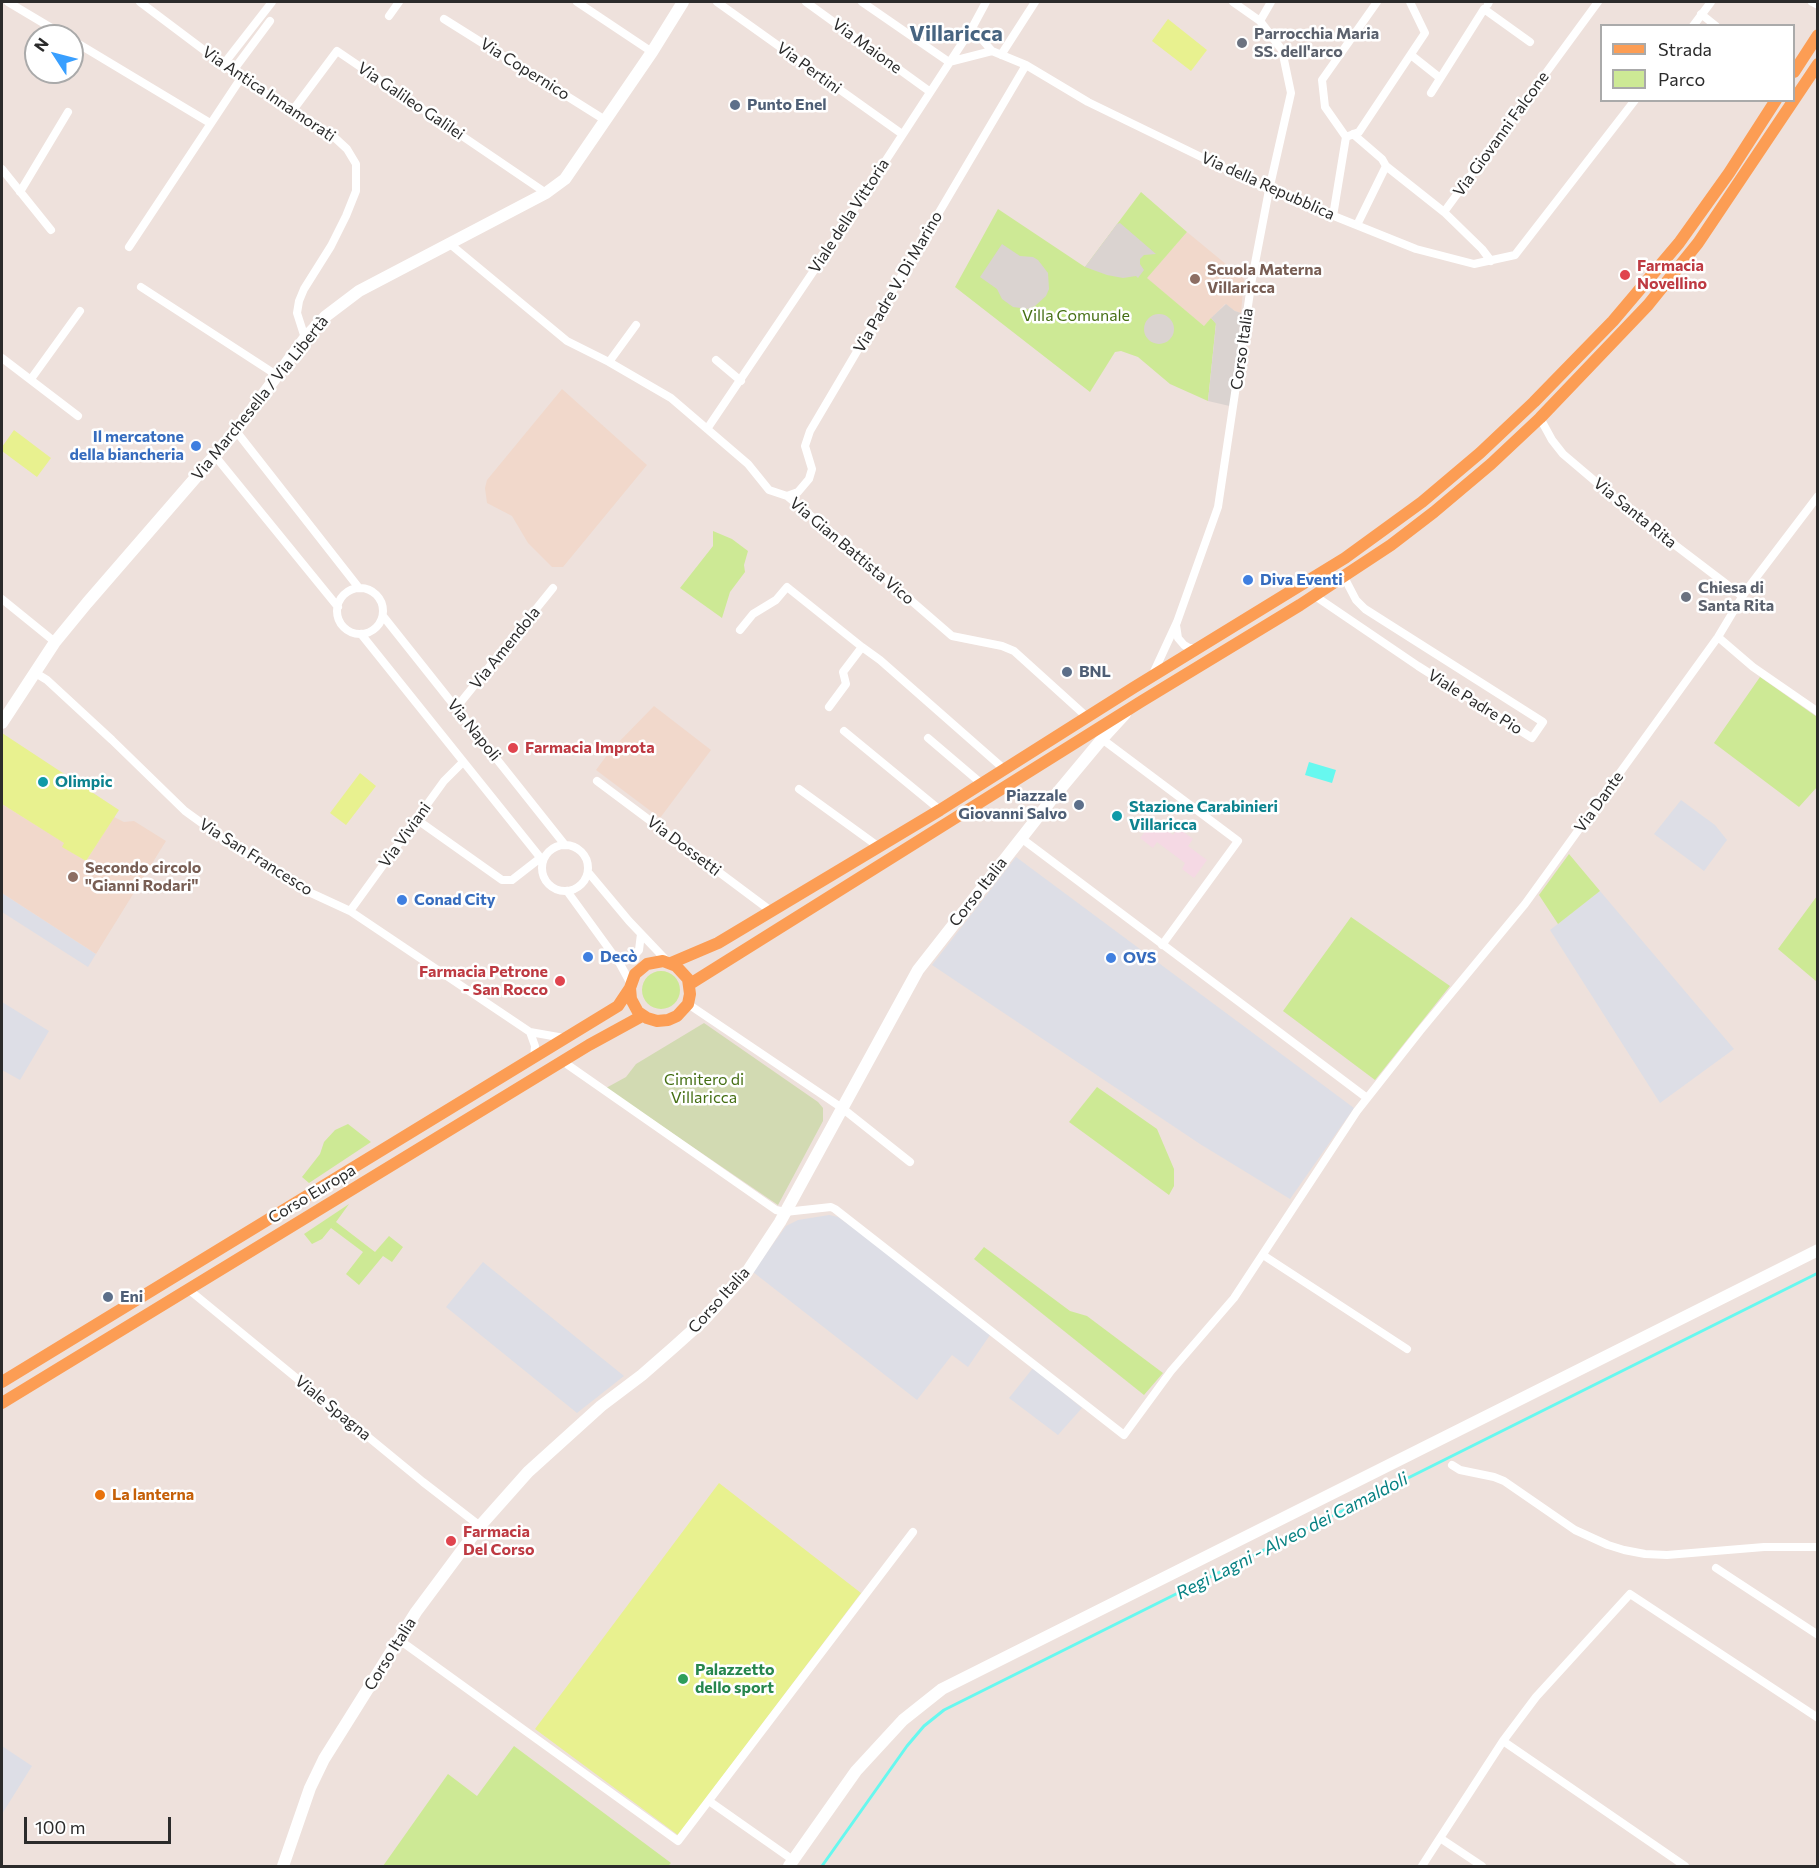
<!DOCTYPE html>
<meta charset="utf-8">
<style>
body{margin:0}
#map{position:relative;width:1819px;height:1868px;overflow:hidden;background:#eee1dc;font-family:Commissioner,sans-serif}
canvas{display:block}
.frame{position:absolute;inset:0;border:3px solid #2b2b2b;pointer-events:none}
.legend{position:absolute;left:1600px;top:24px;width:195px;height:78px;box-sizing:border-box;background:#fff;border:2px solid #aaa;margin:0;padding:8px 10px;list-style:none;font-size:18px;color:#2b2b2b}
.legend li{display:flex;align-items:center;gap:12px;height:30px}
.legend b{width:30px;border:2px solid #aaa}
.north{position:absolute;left:24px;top:24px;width:60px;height:60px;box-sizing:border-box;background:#fff;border:2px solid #aaa;border-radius:50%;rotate:306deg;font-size:16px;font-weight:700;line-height:24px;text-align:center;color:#2b2b2b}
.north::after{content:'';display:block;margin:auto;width:21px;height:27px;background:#399fff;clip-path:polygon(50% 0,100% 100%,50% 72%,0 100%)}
.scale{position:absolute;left:24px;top:1817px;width:147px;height:27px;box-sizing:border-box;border:3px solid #2b2b2b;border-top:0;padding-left:8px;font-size:18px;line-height:21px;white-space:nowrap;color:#2b2b2b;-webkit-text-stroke:4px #fff;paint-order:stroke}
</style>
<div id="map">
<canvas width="1819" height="1868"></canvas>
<div class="frame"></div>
<ul class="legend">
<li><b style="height:8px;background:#fc9d54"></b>Strada</li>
<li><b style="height:16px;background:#cde995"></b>Parco</li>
</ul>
<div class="north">N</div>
<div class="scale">100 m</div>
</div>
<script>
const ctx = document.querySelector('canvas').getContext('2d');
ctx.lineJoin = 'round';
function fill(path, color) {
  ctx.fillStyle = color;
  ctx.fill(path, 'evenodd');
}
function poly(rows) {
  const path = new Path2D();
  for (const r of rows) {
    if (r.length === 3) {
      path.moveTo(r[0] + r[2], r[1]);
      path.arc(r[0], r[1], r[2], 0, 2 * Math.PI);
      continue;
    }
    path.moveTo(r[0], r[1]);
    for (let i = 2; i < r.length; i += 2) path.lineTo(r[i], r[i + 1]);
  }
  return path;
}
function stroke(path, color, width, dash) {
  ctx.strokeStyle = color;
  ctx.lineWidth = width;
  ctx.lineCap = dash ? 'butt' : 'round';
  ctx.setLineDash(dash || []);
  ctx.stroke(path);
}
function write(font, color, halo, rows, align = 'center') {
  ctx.font = font + ' Commissioner,sans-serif';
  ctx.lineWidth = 5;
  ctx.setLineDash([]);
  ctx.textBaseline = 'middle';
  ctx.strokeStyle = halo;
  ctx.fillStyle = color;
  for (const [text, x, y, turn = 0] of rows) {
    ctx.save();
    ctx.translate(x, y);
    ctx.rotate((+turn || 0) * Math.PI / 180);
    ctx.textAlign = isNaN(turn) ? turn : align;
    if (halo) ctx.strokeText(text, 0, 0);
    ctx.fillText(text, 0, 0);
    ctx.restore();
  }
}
fill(poly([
 [1681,800,1715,825,1727,840,1704,871,1654,834],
 [1016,857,1354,1108,1290,1199,1200,1144,932,965],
 [1600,891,1734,1049,1660,1103,1550,930],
 [2,893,96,954,88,967,2,912],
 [2,1002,49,1031,20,1080,2,1070],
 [829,1215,838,1217,862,1234,990,1335,968,1367,952,1355,917,1400,753,1272,786,1226,798,1220],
 [483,1262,624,1376,577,1413,446,1307],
 [1033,1368,1082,1408,1058,1435,1009,1398],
 [2,1746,32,1766,2,1814]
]), '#dddee6');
fill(poly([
 [1187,232,1244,279,1241,313,1235,311,1225,304,1204,326,1146,278],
 [562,389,647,465,563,567,552,567,528,543,512,516,487,503,485,488,487,480],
 [654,706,711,750,660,818,596,770,610,751],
 [2,804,65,843,63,847,86,861,114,817,124,822,134,821,166,841,96,954,2,893]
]), '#f1d8cb');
fill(poly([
 [1154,820,1173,835,1178,828,1193,839,1188,846,1207,860,1194,878,1182,869,1185,863,1157,842,1153,848,1140,838]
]), '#f5d9e4');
fill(poly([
 [1141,192,1187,232,1147,278,1204,326,1211,318,1216,323,1208,401,1170,384,1138,357,1121,351,1115,352,1090,392,955,287,998,209,1085,267],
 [713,531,732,539,748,551,744,565,745,572,730,592,722,618,680,588,713,546],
 [1760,677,1817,717,1817,787,1799,807,1714,743],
 [1569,854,1600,891,1558,924,1539,895],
 [1817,896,1817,982,1778,949],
 [1351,917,1450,986,1375,1080,1283,1011],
 [661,990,19],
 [1097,1087,1157,1129,1174,1169,1174,1186,1169,1195,1069,1122],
 [348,1124,371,1142,309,1183,302,1177,320,1154,324,1142,335,1130],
 [349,1204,336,1222,375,1252,389,1236,403,1247,392,1262,383,1256,359,1285,346,1274,363,1252,331,1228,322,1239,312,1244,304,1234],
 [984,1247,1070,1311,1087,1316,1163,1373,1144,1395,974,1259],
 [514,1746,671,1863,668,1866,383,1866,448,1774,477,1796]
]), '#cde995');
fill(poly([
 [704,1023,818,1102,823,1108,823,1121,778,1205,606,1088,626,1077,636,1064]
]), '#d2dab2');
fill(poly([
 [1168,19,1207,50,1191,71,1152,41],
 [14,430,51,458,37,477,2,451,2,447],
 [2,733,119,810,86,861,62,847,64,843,2,804],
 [360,773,376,786,346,825,330,813],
 [719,1483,861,1593,678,1835,535,1729]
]), '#e8f18f');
fill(poly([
 [1120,223,1156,254,1144,255,1140,259,1140,264,1144,270,1138,278,1136,276,1123,278,1107,275,1085,267,1117,224],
 [1002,244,1020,256,1033,257,1038,260,1048,273,1049,289,1046,296,1035,306,1028,309,1013,307,1002,299,997,289,980,277],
 [1226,304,1235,311,1241,313,1234,407,1208,401,1216,324,1211,318],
 [1159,329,15]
]), '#dad3d0');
fill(poly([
 [1309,762,1336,770,1332,783,1305,775]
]), '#67f8ef');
stroke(poly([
 [822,1866,907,1746,924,1726,944,1710,1818,1273]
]), '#67f8ef', 3);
stroke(poly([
 [8,2,65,36],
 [140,2,241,78,333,136,347,149,356,164,356,191,346,216,331,246,304,289,299,301,297,313,305,338],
 [577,2,652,52],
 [717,2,902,134],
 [806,2,929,91],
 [862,2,949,62,992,51,1026,65,1088,102,1269,190,1416,249,1474,264,1515,255,1635,100],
 [1812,2,1818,5],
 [1488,4,1489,2],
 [1701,14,1716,26],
 [389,16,399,2],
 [444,19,605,120],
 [1260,21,1271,2],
 [1693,26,1711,2],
 [972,28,992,51],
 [72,40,210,123],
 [1001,55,1035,2],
 [1411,55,1440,78],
 [223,65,272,2],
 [232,72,270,21],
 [1431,93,1484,9,1530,42],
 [293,110,337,51,546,193],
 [1353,134,1382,159,1386,166,1357,225],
 [1346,137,1325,107,1322,80,1377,2],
 [1386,166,1444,212],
 [2,169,51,230],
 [20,192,68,112],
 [1333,216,1346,137,1359,132,1425,33,1410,2],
 [450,244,567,341,609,362,671,398,748,464,769,490,787,496,862,558,952,636,1002,646,1014,651,1087,717],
 [129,247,241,78],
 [1491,261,1482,249,1444,212,1598,2],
 [141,287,278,376],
 [2,358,78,416],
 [716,360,741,381],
 [609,362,636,325],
 [31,379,80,311],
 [1540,418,1552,440,1563,454,1629,510,1742,596],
 [707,429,821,260,972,28,986,2],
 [236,431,359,588],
 [215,456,338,607],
 [787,496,798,492,809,479,812,469,805,446,810,431,1026,65],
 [360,611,23],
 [1315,596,1418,666,1532,738,1543,722,1365,609,1356,600,1344,577],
 [2,599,55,642],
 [383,616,565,845],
 [1176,625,1178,638,1184,645,1189,648,1196,648],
 [740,630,753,614,776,600,787,587,862,647],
 [361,634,543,861],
 [1718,637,1753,667,1818,712],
 [34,672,47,680,112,740,185,811,221,837,298,887,350,911,530,1032,564,1038],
 [1152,676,1177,622,1218,507,1252,279,1269,190,1291,93,1282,50,1260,21,1233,2],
 [829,707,846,684,843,672,862,647,880,660,1004,769],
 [456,708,553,588],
 [844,731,940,810],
 [928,738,982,784],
 [1102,739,1238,841,1162,945],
 [597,781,771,911],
 [799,789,879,847],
 [416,819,502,880,512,880,539,859],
 [1021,838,1367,1098],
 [565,868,23],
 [588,872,629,921,668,962],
 [567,891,620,964,631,984],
 [350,911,444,781,463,762],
 [614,955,621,958,632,958,639,950,641,934],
 [688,1004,842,1108,910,1162],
 [530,1032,535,1046,534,1058],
 [565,1060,568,1065,776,1210,785,1212,831,1207,835,1209,1124,1435,1171,1371,1234,1298,1357,1111,1420,1031,1525,904,1718,637,1745,592,1818,496],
 [1263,1255,1407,1349],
 [188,1289,423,1482,480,1526],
 [1452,1465,1460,1470,1494,1477,1504,1481,1575,1530,1608,1545,1624,1550,1645,1554,1667,1555,1764,1547,1818,1547],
 [1716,1568,1818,1635],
 [398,1639,678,1841,913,1532],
 [1503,1741,1536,1697,1630,1594,1818,1718],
 [709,1801,793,1860],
 [1422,1866,1440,1838],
 [1482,1866,1440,1838,1503,1741,1685,1866]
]), '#fff', 8);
stroke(poly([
 [2,723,55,642,87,603,236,431,305,338,326,316,359,291,546,193,565,179,652,52,683,2],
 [283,1866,310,1788,324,1759,416,1612,480,1526,528,1472,601,1406,642,1375,674,1347,704,1320,745,1275,780,1222,918,970,1052,799,1102,739,1125,714],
 [789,1866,856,1771,903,1720,942,1689,1818,1250]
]), '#fff', 12);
stroke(poly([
 [1794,72,1818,35],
 [671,963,718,943,940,810,1133,688,1345,558,1422,502,1480,453,1534,402,1613,321,1679,243,1729,173,1776,100],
 [690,984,1142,701,1300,605,1391,545,1434,512,1491,464,1540,418,1648,305,1698,243,1818,64],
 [2,1382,618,1006,630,988,635,974,647,964,663,961,676,966,688,979,690,994,688,1004,677,1016,668,1020,657,1021,647,1018,638,1012,631,999,630,988],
 [2,1403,589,1045,642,1016]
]), '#fc9d54', 12);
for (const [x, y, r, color] of [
 [1242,43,6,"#6b7280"],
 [735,105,6,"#5c6f8a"],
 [1625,275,6,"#e0444e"],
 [1195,279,6,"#8d6e63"],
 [196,446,6,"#3f7fe0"],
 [1248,580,6,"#3f7fe0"],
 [1686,597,6,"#6b7280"],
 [1067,672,6,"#5c6f8a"],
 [513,748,6,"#e0444e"],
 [43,782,6,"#0f9aa8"],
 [1079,805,6,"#5c6f8a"],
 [1117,816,6,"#0f9aa8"],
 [73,877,6,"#8d6e63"],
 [402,900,6,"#3f7fe0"],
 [588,957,6,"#3f7fe0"],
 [1111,958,6,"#3f7fe0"],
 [560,981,6,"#e0444e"],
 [108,1297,6,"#5c6f8a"],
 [100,1495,6,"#e8710a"],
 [451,1541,6,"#e0444e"],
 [683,1679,6,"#2e9e5b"]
]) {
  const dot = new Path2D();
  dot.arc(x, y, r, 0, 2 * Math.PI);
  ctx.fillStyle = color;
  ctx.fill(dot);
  stroke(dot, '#fff', 2);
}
write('bold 16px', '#5b616d', '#fff', [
 ["Parrocchia Maria",1254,34],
 ["SS. dell'arco",1254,52],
 ["Chiesa di",1698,588],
 ["Santa Rita",1698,606]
], 'left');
write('16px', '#2b2b2b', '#fff', [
 ["Via Maione",867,46,36],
 ["Via Pertini",809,68,36],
 ["Via Copernico",525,69,32],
 ["Via Antica Innamorati",269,94,34],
 ["Via Galileo Galilei",411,101,34],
 ["Via Giovanni Falcone",1501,134,-54],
 ["Via della Repubblica",1268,186,24],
 ["Viale della Vittoria",849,216,-57],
 ["Via Padre V. Di Marino",898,282,-60],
 ["Corso Italia",1242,349,-82],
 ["Via Marchesella / Via Libertà",260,398,-51],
 ["Via Santa Rita",1635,513,39],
 ["Via Gian Battista Vico",852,551,40],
 ["Via Amendola",505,648,-51],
 ["Viale Padre Pio",1475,702,32],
 ["Via Napoli",474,730,51],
 ["Via Dante",1599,802,-54],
 ["Via Viviani",405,835,-54],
 ["Via Dossetti",684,846,37],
 ["Via San Francesco",256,857,32],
 ["Corso Italia",978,892,-52],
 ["Corso Europa",312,1194,-31],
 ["Corso Italia",719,1300,-48],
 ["Viale Spagna",333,1408,39],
 ["Corso Italia",390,1654,-58]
]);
write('bold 16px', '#4e5e75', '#fff', [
 ["Punto Enel",747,105],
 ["BNL",1079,672],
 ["Piazzale",1067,796,"right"],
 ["Giovanni Salvo",1067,814,"right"],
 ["Eni",120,1297]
], 'left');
write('bold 16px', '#be3a42', '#fff', [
 ["Farmacia",1637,266],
 ["Novellino",1637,284],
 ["Farmacia Improta",525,748],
 ["Farmacia Petrone",548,972,"right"],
 ["- San Rocco",548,990,"right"],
 ["Farmacia",463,1532],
 ["Del Corso",463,1550]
], 'left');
write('bold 16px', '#785e54', '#fff', [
 ["Scuola Materna",1207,270],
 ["Villaricca",1207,288],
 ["Secondo circolo",85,868],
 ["\"Gianni Rodari\"",85,886]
], 'left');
write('16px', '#456f14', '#fff', [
 ["Villa Comunale",1076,316],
 ["Cimitero di",704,1080],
 ["Villaricca",704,1098]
]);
write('bold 16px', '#366cbe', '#fff', [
 ["Il mercatone",184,437,"right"],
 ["della biancheria",184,455,"right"],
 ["Diva Eventi",1260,580],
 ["Conad City",414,900],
 ["Decò",600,957],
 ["OVS",1123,958]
], 'left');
write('bold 16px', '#0d838f', '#fff', [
 ["Olimpic",55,782],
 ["Stazione Carabinieri",1129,807],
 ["Villaricca",1129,825]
], 'left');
write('bold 16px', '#c56008', '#fff', [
 ["La lanterna",112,1495]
], 'left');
write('bold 16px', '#27864d', '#fff', [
 ["Palazzetto",695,1670],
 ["dello sport",695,1688]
], 'left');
write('italic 18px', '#068182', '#fff', [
 ["Regi Lagni - Alveo dei Camaldoli",1292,1536,-27]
]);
write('bold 22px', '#476480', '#fff', [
 ["Villaricca",956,34]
]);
</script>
